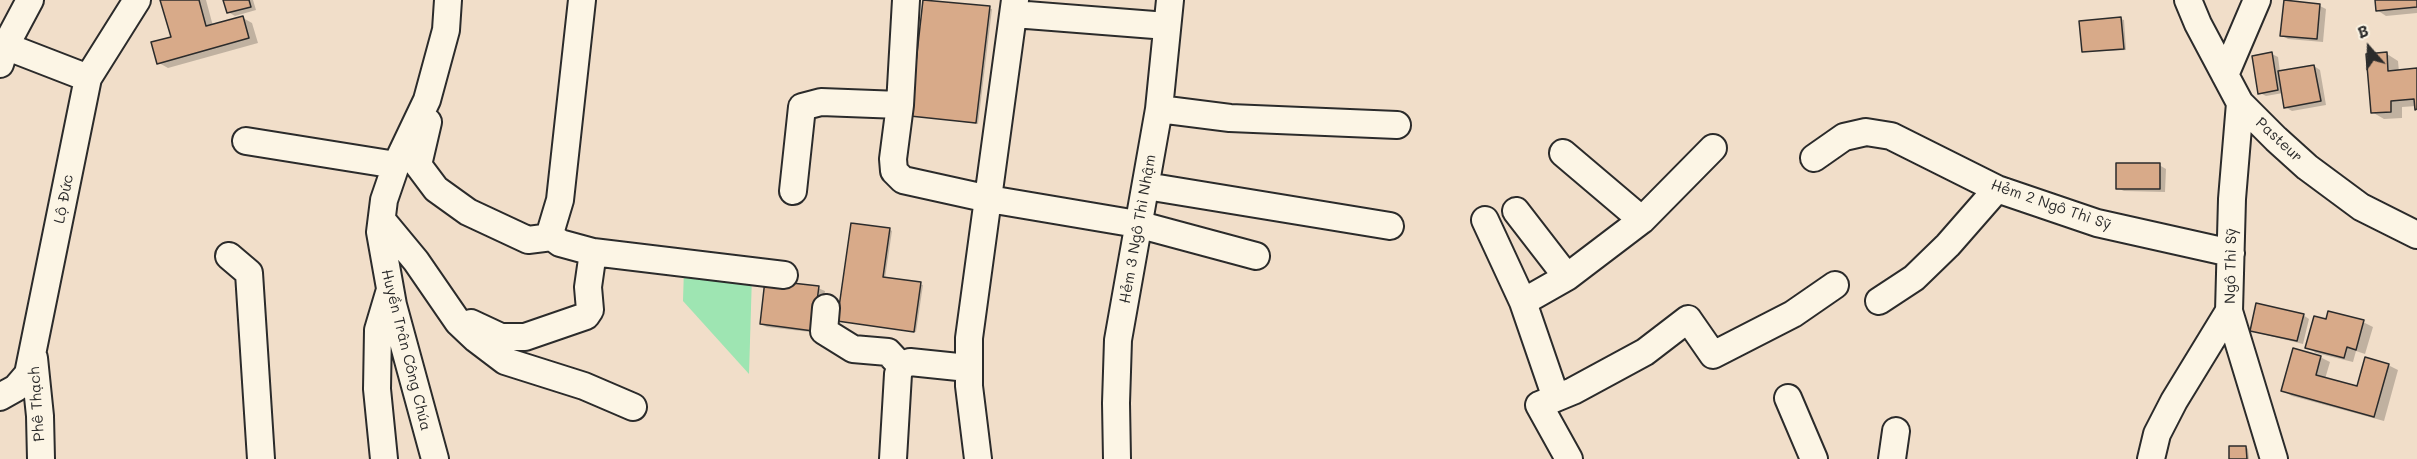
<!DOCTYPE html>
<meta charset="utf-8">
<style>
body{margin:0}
#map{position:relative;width:2417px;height:459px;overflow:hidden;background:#f1dec9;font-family:Mali,sans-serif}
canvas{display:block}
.north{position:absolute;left:2339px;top:18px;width:60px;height:60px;-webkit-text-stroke:4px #fcf5e5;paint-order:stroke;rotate:340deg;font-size:16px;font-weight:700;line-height:24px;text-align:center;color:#2b2b2b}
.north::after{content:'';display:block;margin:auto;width:21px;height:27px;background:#2b2b2b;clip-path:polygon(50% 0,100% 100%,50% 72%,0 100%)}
</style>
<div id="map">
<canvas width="2417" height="459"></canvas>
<div class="north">B</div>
</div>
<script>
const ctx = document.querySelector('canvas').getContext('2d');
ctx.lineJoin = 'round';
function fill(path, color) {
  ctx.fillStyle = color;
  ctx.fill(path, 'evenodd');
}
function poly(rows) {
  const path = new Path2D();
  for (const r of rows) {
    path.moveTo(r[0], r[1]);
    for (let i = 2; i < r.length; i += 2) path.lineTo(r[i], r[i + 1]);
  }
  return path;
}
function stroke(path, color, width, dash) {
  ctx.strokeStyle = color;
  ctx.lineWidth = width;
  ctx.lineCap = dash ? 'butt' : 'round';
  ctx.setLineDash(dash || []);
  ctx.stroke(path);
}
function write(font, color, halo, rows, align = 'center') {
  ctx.font = font + ' Mali,sans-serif';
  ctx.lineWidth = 5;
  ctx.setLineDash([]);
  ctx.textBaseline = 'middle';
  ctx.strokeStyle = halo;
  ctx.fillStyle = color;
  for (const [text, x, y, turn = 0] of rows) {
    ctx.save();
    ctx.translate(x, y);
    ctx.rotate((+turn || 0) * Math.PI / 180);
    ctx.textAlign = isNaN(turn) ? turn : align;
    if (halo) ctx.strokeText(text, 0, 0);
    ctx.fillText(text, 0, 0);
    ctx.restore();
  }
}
fill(poly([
 [684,268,752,275,749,374,683,301]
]), '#9ee5b2');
fill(poly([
 [162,0,206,0,213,26,243,18,252,23,258,43,168,68,159,63,172,38],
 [225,0,253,0,256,10,235,16,228,12],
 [924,0,992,9,978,124,911,115],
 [2376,0,2417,0,2417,13,2386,16,2377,10],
 [2285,2,2320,6,2326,9,2323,42,2288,39,2281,35],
 [2121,19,2124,20,2126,50,2084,52],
 [2272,54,2278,57,2280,72,2314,66,2320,70,2326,105,2292,111,2285,107,2283,93,2266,96,2260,93],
 [2387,54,2398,61,2399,72,2417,70,2417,109,2416,106,2402,107,2402,118,2384,119,2372,112],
 [2159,165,2166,169,2165,192,2124,191,2117,188],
 [889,229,892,231,885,278,923,285,916,332,839,320],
 [818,288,825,291,819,333,767,327,761,324],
 [2303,315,2309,319,2303,344,2258,333,2251,330],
 [2327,320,2363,322,2373,327,2365,354,2356,351,2353,362,2316,353,2307,347],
 [2320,357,2330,362,2325,379,2358,388,2388,365,2398,370,2384,421,2292,396,2283,391],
 [2246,447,2248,449,2249,459,2231,459]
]), '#0003');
const building = poly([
 [160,0,199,0,206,26,243,16,249,38,157,64,151,42,171,37,160,0],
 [223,0,249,0,251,7,227,13,223,0],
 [923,0,990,6,976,123,910,116,923,0],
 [2284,0,2320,4,2317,39,2280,36,2284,0],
 [2375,0,2417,0,2417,7,2376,11,2375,0],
 [2121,17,2124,49,2082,52,2079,21,2121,17],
 [2272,52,2278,90,2258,94,2252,56,2272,52],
 [2387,52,2388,71,2417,68,2417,109,2415,110,2414,99,2391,101,2391,112,2371,113,2366,54,2387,52],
 [2314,65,2321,101,2284,108,2278,71,2314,65],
 [2116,163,2160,163,2160,189,2116,189,2116,163],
 [851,223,890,228,883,277,921,282,914,332,837,321,851,223],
 [765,280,819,286,813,331,760,324,765,280],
 [2256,303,2304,314,2297,341,2250,331,2256,303],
 [2328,311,2364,320,2356,350,2347,347,2344,358,2305,348,2314,316,2326,319,2328,311],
 [2293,348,2321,356,2316,375,2357,386,2365,357,2389,364,2374,417,2281,391,2293,348],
 [2229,446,2246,446,2247,459,2229,459,2229,446]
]);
fill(building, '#d8aa89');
stroke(building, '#2b2b2b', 1.5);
const minor = poly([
 [906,0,900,105,893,159,894,171,903,180,989,199,1137,224,1256,256],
 [2188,0,2198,24,2240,103,2276,139,2307,167,2361,207,2417,235],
 [1014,14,1167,26],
 [0,44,88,78],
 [0,64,6,45,30,0],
 [2225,75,2257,0],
 [2240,103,2232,199,2229,311,2274,459],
 [1159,109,1230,118,1397,125],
 [428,122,418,165,436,189,468,212,528,240,552,237,560,243,593,252,784,275],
 [246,141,396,165],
 [1563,153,1642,220],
 [1814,158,1844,137,1866,132,1891,136,1997,189,2097,223,2231,253],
 [1146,186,1390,226],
 [793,191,802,107,821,102,900,105],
 [1516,211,1567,277],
 [382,220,416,261,458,322,476,339,505,361,584,386,633,407],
 [1485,220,1523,302],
 [552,237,551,230,560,200,582,0],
 [229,256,249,273,261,459],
 [1879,301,1914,278,1948,245,1997,189],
 [826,308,824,331,853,349,888,352,901,366],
 [471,323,501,337,525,337,586,316,590,310,588,287,593,252],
 [34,358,40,416,41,459],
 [0,397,16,388,28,374,88,78,137,0],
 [1556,398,1523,302,1567,277,1642,220,1713,148],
 [1788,398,1814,459],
 [384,459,377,389,378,330,389,293],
 [435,459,393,305,380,232,384,200,396,165,427,100,446,30,448,0],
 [893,459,898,374,901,366,910,362,968,368],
 [978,459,969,386,969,338,1015,0],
 [1117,459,1116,403,1118,340,1159,109,1170,0],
 [1569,459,1539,405,1573,391,1645,352,1688,319,1713,355,1793,314,1835,285],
 [1892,459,1896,431],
 [2151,459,2157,434,2174,401,2229,311]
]);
stroke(minor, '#2b2b2b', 30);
stroke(minor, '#fcf5e5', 26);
write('15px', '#2b2b2b', '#fcf5e5', [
 ["Pasteur",2279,140,43],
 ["Lộ Đức",64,199,-79],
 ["Hẻm 2 Ngô Thì Sỹ",2051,205,19],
 ["Hẻm 3 Ngô Thì Nhậm",1138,229,-80],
 ["Ngô Thì Sỹ",2231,266,-89],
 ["Huyền Trân Công Chúa",406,350,76],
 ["Phê Thạch",37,404,-94]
]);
</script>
